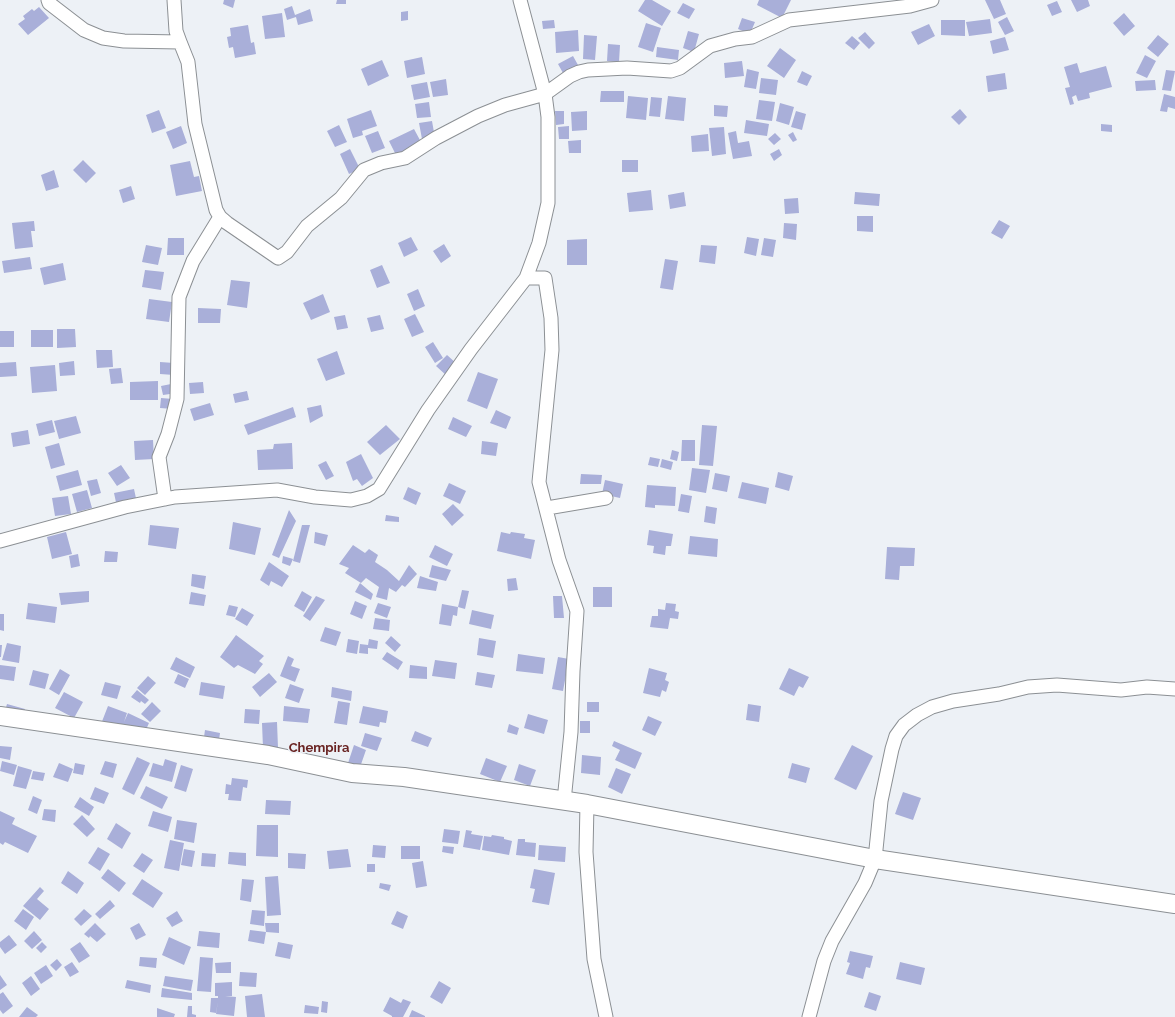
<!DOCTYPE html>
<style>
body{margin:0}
canvas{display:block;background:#edf1f6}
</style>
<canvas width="1175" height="1017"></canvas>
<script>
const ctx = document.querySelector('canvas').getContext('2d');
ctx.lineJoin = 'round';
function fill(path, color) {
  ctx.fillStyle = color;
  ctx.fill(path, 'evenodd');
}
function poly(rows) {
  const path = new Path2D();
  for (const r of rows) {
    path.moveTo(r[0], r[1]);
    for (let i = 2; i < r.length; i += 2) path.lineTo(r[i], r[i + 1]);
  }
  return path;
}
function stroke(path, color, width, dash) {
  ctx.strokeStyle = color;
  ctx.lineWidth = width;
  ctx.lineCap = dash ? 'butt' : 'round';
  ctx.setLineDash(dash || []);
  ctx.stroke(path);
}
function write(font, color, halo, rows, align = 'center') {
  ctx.font = font + ' Raleway,sans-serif';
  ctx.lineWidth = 3;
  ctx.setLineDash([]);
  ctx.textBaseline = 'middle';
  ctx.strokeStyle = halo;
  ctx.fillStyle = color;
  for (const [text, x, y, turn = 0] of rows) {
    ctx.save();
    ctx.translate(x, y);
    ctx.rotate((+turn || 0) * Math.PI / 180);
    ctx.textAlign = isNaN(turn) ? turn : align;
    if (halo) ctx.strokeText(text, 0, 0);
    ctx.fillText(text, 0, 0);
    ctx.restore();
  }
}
fill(poly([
 [224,0,235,0,233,8,223,4],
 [337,0,346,0,346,4,336,4],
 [645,0,652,0,671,11,662,26,638,11],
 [759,0,791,0,782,18,757,5],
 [985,0,1000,0,1006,14,994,19],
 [1071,0,1088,0,1090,6,1077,12],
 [1057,1,1062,12,1052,16,1047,5],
 [683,3,695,9,689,19,677,13],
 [292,6,295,15,310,9,313,21,298,25,296,17,287,20,284,9],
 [39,7,49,18,28,35,18,24,25,19,23,16,32,9,34,11],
 [408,11,408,20,401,21,401,12],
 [282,13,285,37,265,39,262,16],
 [1124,13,1135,26,1124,36,1113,23],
 [1007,17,1014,31,1005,35,998,22],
 [742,18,755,22,750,34,738,29],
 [990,19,992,33,969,36,966,22],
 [554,20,555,28,543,29,542,21],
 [941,20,965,20,965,36,941,35],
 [646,23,661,28,653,52,638,47],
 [929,24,935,36,918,45,911,32],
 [248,25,251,43,254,42,256,54,235,58,233,47,229,48,227,37,231,36,230,28],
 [578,30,579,51,556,53,555,32],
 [688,31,699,34,694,52,683,48],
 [865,32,875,43,869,49,858,38],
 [584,35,597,36,595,60,583,59],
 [1158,35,1169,44,1158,57,1147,48],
 [852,36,860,43,854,50,845,43],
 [1005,37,1009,50,993,54,990,41],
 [608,44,620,45,619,62,607,61],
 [657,47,679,50,678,60,656,57],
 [780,48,796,60,784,78,767,66],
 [1145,55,1156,61,1147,78,1136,73],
 [573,56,578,65,563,73,558,64],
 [422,57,425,74,407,78,404,61],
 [382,60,389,76,368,86,361,69],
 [742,61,744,76,725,78,724,63],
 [1077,63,1080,73,1106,66,1112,87,1089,93,1090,98,1078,101,1076,95,1072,97,1074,104,1070,105,1065,88,1070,87,1064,67],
 [747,69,759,72,756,89,744,87],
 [1166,70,1175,71,1171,91,1162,90],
 [802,71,812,76,807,86,797,82],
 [1005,73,1007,89,988,92,986,76],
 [761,78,778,80,776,95,759,93],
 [446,79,448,95,433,97,430,82],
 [1155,80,1156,90,1136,91,1135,81],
 [427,82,430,97,414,100,411,85],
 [601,91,624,91,624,102,600,102],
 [1164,94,1175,97,1175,109,1168,107,1167,112,1160,111],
 [628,96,648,98,646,120,626,118],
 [668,96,686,98,684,121,665,119],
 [651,97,662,98,660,117,649,116],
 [759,100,775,102,772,121,756,119],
 [429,102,431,117,417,118,415,104],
 [780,103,794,107,789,125,776,121],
 [714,105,728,106,727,117,714,116],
 [960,109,967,117,959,125,951,117],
 [159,110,166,128,152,133,146,115],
 [371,110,377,126,362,131,363,135,353,138,347,119],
 [555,111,564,111,564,124,556,125],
 [587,111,587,130,572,131,571,112],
 [796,111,806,114,802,130,791,127],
 [746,120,769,124,767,136,744,133],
 [432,121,435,138,422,139,419,123],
 [1101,124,1112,125,1112,132,1101,131],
 [339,125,347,142,335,147,327,131],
 [181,126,187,143,173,149,166,132],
 [569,126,569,139,559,139,558,127],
 [724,127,726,154,712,156,709,128],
 [414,129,421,142,396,155,389,141],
 [378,131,385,148,372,153,365,136],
 [736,131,738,143,749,141,752,156,733,159,728,133],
 [793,132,797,140,793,142,788,135],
 [775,133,781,139,774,145,768,139],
 [708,134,709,151,692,152,691,136],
 [581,140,581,153,569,153,568,141],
 [350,149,360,169,349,174,340,154],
 [779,149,782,155,774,161,770,154],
 [83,160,96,173,86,183,73,170],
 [622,160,638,160,638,172,622,172],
 [190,161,194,177,199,176,202,191,176,196,170,165],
 [54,170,59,187,46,191,41,175],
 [131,186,135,199,123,203,119,190],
 [651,190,653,210,629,212,627,193],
 [684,192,686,206,670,209,668,195],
 [855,192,880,194,879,206,854,204],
 [798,198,799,213,785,214,784,199],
 [857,216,873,216,873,232,857,231],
 [999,220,1010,226,1002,239,991,233],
 [34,221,35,231,31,231,33,247,15,249,12,223],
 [784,223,797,224,796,240,783,238],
 [411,237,418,250,404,257,398,243],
 [747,237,759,239,756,256,744,253],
 [168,238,184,238,184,255,167,255],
 [764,238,776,240,773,257,761,255],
 [587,239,587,265,567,265,567,240],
 [444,244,451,256,441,263,433,251],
 [146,245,162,248,158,265,142,262],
 [701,245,717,246,715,264,699,262],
 [30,257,32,269,4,273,2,261],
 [665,259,678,261,673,290,660,288],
 [63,263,66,280,44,285,40,268],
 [382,265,390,283,377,288,370,270],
 [145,270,164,272,161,290,142,287],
 [231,280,250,282,247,308,227,305],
 [418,289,425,306,414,311,407,294],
 [323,294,330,312,311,320,303,303],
 [149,299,172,302,169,322,146,319],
 [198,308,221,309,220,323,198,323],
 [415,314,424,332,412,337,404,319],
 [345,315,348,328,337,330,334,317],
 [380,315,384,329,371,332,367,318],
 [57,329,75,329,76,347,57,348],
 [31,330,53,330,53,347,31,347],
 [0,331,14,331,14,347,0,347],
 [433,342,443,358,435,363,425,347],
 [96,350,112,350,113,367,97,368],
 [337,351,345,374,326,381,317,359],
 [447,355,457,364,447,376,436,366],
 [74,361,75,375,60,376,59,363],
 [16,362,17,376,0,377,0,363],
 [160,362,174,363,174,375,160,374],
 [55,365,57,391,32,393,30,367],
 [121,368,123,383,111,384,109,369],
 [478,372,498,379,487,409,467,401],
 [158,381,158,400,130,400,130,382],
 [203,382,204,393,190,394,189,383],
 [176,383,177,393,163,395,161,386],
 [247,391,249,400,235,403,233,394],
 [161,398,173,399,173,409,160,408],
 [210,403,214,415,194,421,190,409],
 [321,405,323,416,310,423,307,408],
 [293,407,296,417,248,435,244,425],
 [496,410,511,417,506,429,490,423],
 [76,416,81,433,59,439,54,421],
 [453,417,472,426,466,437,448,429],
 [52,420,55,432,39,436,36,424],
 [386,425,400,439,380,455,367,442],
 [702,425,717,426,713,466,699,465],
 [28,430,30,444,13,447,11,433],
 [153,440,154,459,135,460,134,441],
 [682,440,695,440,695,461,681,461],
 [482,441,498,443,496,456,481,454],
 [59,443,65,465,51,469,45,447],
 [292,443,293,469,258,470,257,450,273,449,274,444],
 [672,450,679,452,677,461,670,459],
 [361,454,373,478,362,486,357,479,353,481,346,462],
 [650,457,660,459,658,467,648,465],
 [662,459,673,462,671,470,660,467],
 [326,461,334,476,326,480,318,465],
 [121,465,130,478,117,486,108,473],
 [692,468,710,470,706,493,689,490],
 [78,470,82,485,60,491,56,476],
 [778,472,793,476,789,491,775,487],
 [715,473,730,476,727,492,712,489],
 [581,474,602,475,601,484,580,484],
 [97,479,101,493,91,496,87,481],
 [605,480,623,484,620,498,602,494],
 [742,482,769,488,766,504,738,498],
 [449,483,466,491,460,504,443,496],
 [647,485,676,487,675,506,655,505,655,508,645,507],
 [408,487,421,493,416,505,403,499],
 [134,489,137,503,117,507,114,493],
 [87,490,92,508,77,512,72,494],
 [681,494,692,496,689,513,678,511],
 [68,496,71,514,55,516,52,498],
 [453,504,464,515,452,526,442,514],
 [706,506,717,508,715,524,704,522],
 [289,510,296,521,279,558,272,555],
 [386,515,399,517,399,522,385,521],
 [233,522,261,528,255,555,229,549],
 [150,525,179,528,176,549,148,545],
 [302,525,310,525,300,563,293,561],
 [649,530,673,534,671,546,666,546,665,555,653,553,654,546,647,545],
 [66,532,72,554,52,559,47,537],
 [315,532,328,535,325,546,314,543],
 [501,532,510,534,511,532,525,534,524,538,535,540,531,559,497,551],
 [690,536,718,539,717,557,688,554],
 [353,545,365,553,369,549,378,555,375,562,387,570,399,581,409,565,417,574,405,587,402,585,396,592,389,588,387,600,376,597,379,587,366,578,361,583,345,573,349,568,339,564],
 [435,545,453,554,447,566,429,557],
 [887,547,915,548,914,566,900,566,899,580,885,579],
 [105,551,118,552,117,562,104,562],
 [78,554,80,566,71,568,69,556],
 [283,556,293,559,290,566,282,563],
 [269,562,289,576,282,587,271,581,269,586,260,580],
 [432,565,451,570,446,581,429,577],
 [192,574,206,576,204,589,191,586],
 [420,576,438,582,436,591,417,588],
 [516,578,518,590,508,591,507,579],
 [360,583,373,594,371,600,355,592],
 [593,587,612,587,612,607,593,607],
 [462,590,469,591,465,609,458,607,457,616,453,615,451,626,439,624,442,604,458,607],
 [89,591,89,602,61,605,59,593],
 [302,591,312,597,304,612,294,606],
 [191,592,206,595,204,606,189,604],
 [316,596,325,600,310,621,303,616],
 [553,596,562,596,564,618,554,618],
 [355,601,367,606,362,619,350,614],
 [28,603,57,607,55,623,26,619],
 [378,603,391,607,387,618,374,613],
 [666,603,676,604,675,611,679,612,678,619,670,618,668,629,650,627,652,616,658,616,658,609,665,610],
 [229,605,238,607,235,617,226,615],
 [242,608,254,615,247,626,235,619],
 [472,610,494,615,491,629,469,624],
 [0,614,4,614,4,631,0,630],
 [375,618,390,620,389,631,373,629],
 [325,627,341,632,336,646,320,641],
 [236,635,264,656,259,661,263,664,255,674,238,665,234,668,220,657],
 [391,636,401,645,395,652,385,643],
 [479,638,496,641,493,658,477,655],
 [348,639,359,641,357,654,346,652],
 [369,639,378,641,377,649,368,648,368,654,359,653,360,644,368,645],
 [7,643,21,646,19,663,2,660],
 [0,645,2,645,1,657,0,657],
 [387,652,403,662,398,670,382,659],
 [518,654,545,658,543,674,516,671],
 [288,656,294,659,291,666,300,669,295,682,280,676],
 [176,657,195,667,190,678,170,669],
 [558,657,569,659,563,691,552,689],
 [435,660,457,663,455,679,432,676],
 [0,665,16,667,14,681,0,679],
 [410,665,427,667,427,679,409,678],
 [649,668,667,673,665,680,669,682,666,692,662,690,660,697,643,693],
 [789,668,809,677,803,688,799,686,794,696,779,689],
 [60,669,70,675,59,695,49,689],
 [33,670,49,674,45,689,29,685],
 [477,672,495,675,492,688,475,685],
 [269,673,277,682,260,697,252,687],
 [178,674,189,679,185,688,174,683],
 [148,676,156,683,145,695,137,688],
 [105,682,121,686,117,699,101,695],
 [201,682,225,686,223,699,199,695],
 [290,684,304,689,299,703,285,698],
 [332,687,352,691,351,701,331,697],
 [137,690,149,700,145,704,141,701,140,703,131,697],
 [64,692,83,702,74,718,55,708],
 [338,701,350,703,347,725,334,723],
 [152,702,161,711,150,722,141,714],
 [587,702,599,702,599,712,587,712],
 [7,704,25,709,23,719,4,714],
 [748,704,761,706,759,722,746,720],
 [108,706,127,713,124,722,128,713,149,723,144,734,123,724,120,732,101,724],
 [284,706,310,709,308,723,283,721],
 [363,706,388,711,386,723,380,722,379,727,359,723],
 [245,709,260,710,259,724,244,723],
 [528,714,548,720,544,734,524,728],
 [648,716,662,722,655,736,642,730],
 [580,721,590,721,590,733,580,733],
 [277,722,278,748,263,748,262,723],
 [509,724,519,728,517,735,507,732],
 [205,730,220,733,218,747,203,744],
 [415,731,432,738,428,747,411,741],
 [365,733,382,738,377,751,361,746],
 [614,741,642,753,635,769,615,760,620,750,612,746],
 [354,745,366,750,358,773,346,769],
 [852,745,873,756,856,790,834,779],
 [0,746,12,747,10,760,0,758],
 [582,755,601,757,600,775,581,773],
 [137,757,150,763,134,795,122,789],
 [486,758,507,766,500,782,480,774],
 [165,759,177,763,172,782,149,776,153,763,163,766],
 [2,761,17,765,14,775,0,771],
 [105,761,117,764,113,778,100,774],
 [59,763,73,769,68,782,53,777],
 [75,763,85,765,83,775,73,773],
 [792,763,810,768,806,783,788,778],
 [519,764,536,770,530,786,514,780],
 [181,765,193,769,186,792,174,788],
 [18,766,32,770,26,789,13,786],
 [616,768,631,774,622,794,608,787],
 [33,771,45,773,43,781,31,779],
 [232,778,248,780,247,788,243,787,241,801,228,800,229,794,225,794,226,784,231,785],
 [146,786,168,797,162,809,140,798],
 [95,787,109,793,104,804,90,799],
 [903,792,921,798,913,820,895,814],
 [33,796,42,800,37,814,28,810],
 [80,797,94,807,89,816,74,807],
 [266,800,291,801,290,815,265,814],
 [44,809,56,810,55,822,42,820],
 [0,811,15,818,12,824,37,836,28,853,5,842,3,845,0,843],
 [153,811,172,817,168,832,148,826],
 [82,815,95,829,87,837,73,824],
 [177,820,197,823,194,843,174,839],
 [116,823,131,833,122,849,107,839],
 [257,825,278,825,278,857,256,856],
 [444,829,460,831,458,844,442,842],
 [466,830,472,831,471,834,483,836,480,850,463,847],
 [492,835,504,837,504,839,512,841,509,855,482,850,484,836,491,837],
 [518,839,525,839,525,842,536,843,535,857,516,855],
 [170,840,184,843,179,871,164,868],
 [373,845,386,846,385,858,372,857],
 [539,845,566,847,565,862,538,860],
 [401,846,420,846,420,859,401,859],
 [443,846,454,847,453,854,442,852],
 [98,847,110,854,100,871,88,863],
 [184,849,195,851,192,867,181,865],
 [348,849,351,867,329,869,327,851],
 [229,852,246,853,246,866,228,864],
 [142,853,153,860,144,873,133,866],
 [202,853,216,854,215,867,201,866],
 [288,853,306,854,305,869,288,868],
 [423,861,427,886,416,888,412,863],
 [367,864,375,864,375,872,367,872],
 [108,869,126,883,119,892,101,878],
 [534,869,555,873,549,905,532,902,535,889,530,888],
 [68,871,84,883,77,894,61,883],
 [278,876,281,915,267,916,265,877],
 [142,879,163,893,153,908,132,894],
 [242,879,254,880,251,902,240,900],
 [380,883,391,885,389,891,379,888],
 [40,887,44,891,37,899,49,909,40,920,23,906],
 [110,900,115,906,100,919,95,914],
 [23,909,34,917,26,930,14,921],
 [84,909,92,916,81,926,74,919],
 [252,910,265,911,264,926,250,924],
 [177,911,183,921,172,927,166,918],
 [397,911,408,916,403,929,391,924],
 [95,923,106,934,97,942,90,936,89,938,84,934],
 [139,923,146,935,136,940,130,928],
 [265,923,279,923,279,933,266,932],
 [250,930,266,932,264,944,248,941],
 [34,931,42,940,32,949,24,941],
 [199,931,220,933,219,948,197,946],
 [9,935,17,945,5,954,0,947,0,942],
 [169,937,191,947,184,965,162,955],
 [42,942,47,947,41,953,36,948],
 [80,942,90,956,79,963,70,949],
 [278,942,293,945,290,959,275,956],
 [850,951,873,956,870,968,866,967,863,979,846,974,850,963,847,962],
 [140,957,157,958,156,968,139,966],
 [200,957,213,958,211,992,197,991],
 [57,959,62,965,56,971,50,965],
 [72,962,79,972,70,977,64,967],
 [231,962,231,973,216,973,215,963],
 [900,962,925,968,921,985,896,979],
 [46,965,53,976,41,984,34,973],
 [240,972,257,973,256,987,239,986],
 [0,975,7,985,0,990],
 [31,976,40,989,31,996,22,983],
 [165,976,193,980,191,991,163,986],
 [127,980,151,985,150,993,125,988],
 [439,981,451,988,442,1004,430,997],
 [232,982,232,996,225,996,236,997,234,1016,216,1014,218,1001,216,1013,210,1012,211,998,218,998,218,996,215,996,215,983],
 [162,988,192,993,192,1000,161,997],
 [3,992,13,1006,3,1014,0,1010,0,994],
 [869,992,881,996,876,1011,864,1007],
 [262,994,265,1017,247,1017,245,996],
 [390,997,401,1003,403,999,411,1002,403,1017,392,1017,392,1016,383,1011],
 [322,1001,328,1002,327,1013,321,1012],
 [305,1005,319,1007,318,1014,304,1013],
 [188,1006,192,1006,192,1014,196,1015,196,1017,187,1017],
 [27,1007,38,1015,36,1017,19,1017],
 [157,1008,175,1014,174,1017,157,1017],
 [412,1010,425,1016,425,1017,409,1017]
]), '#a9afd9');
const street = poly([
 [48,0,49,3,84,30,103,38,124,41,180,42,188,62,195,124,216,210,220,217,227,223,278,258,287,252,307,226,341,198,364,170,381,163,405,158,436,138,478,116,505,105,545,94,570,76,579,72,588,70,627,68,671,71,680,68,710,46,735,39,752,37,789,20,910,6,932,0],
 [174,0,176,31,180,42],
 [526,278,545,278,551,318,552,350,539,482,559,560,577,611,573,671,571,732,564,801],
 [165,499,159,457,168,434,177,399,179,297,193,261,220,217],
 [547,508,606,498],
 [0,541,125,507,175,497,277,490,315,497,351,500,367,496,379,489,428,410,471,349,526,278,539,243,548,203,548,117,545,94,520,0],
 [587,804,586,852,594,959,606,1017],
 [809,1017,824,961,832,941,865,883,875,859,881,801,892,749,896,736,904,725,917,715,932,707,953,701,999,694,1028,687,1057,685,1121,690,1147,687,1175,689]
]);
const secondary = poly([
 [0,716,268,755,352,773,404,777,587,804,875,859,1175,904]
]);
stroke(street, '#8c9094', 15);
stroke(secondary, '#8c9094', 20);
stroke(street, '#fff', 13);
stroke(secondary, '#fff', 18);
write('bold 13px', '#692322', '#edf1f6', [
 ["Chempira",319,748]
]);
</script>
